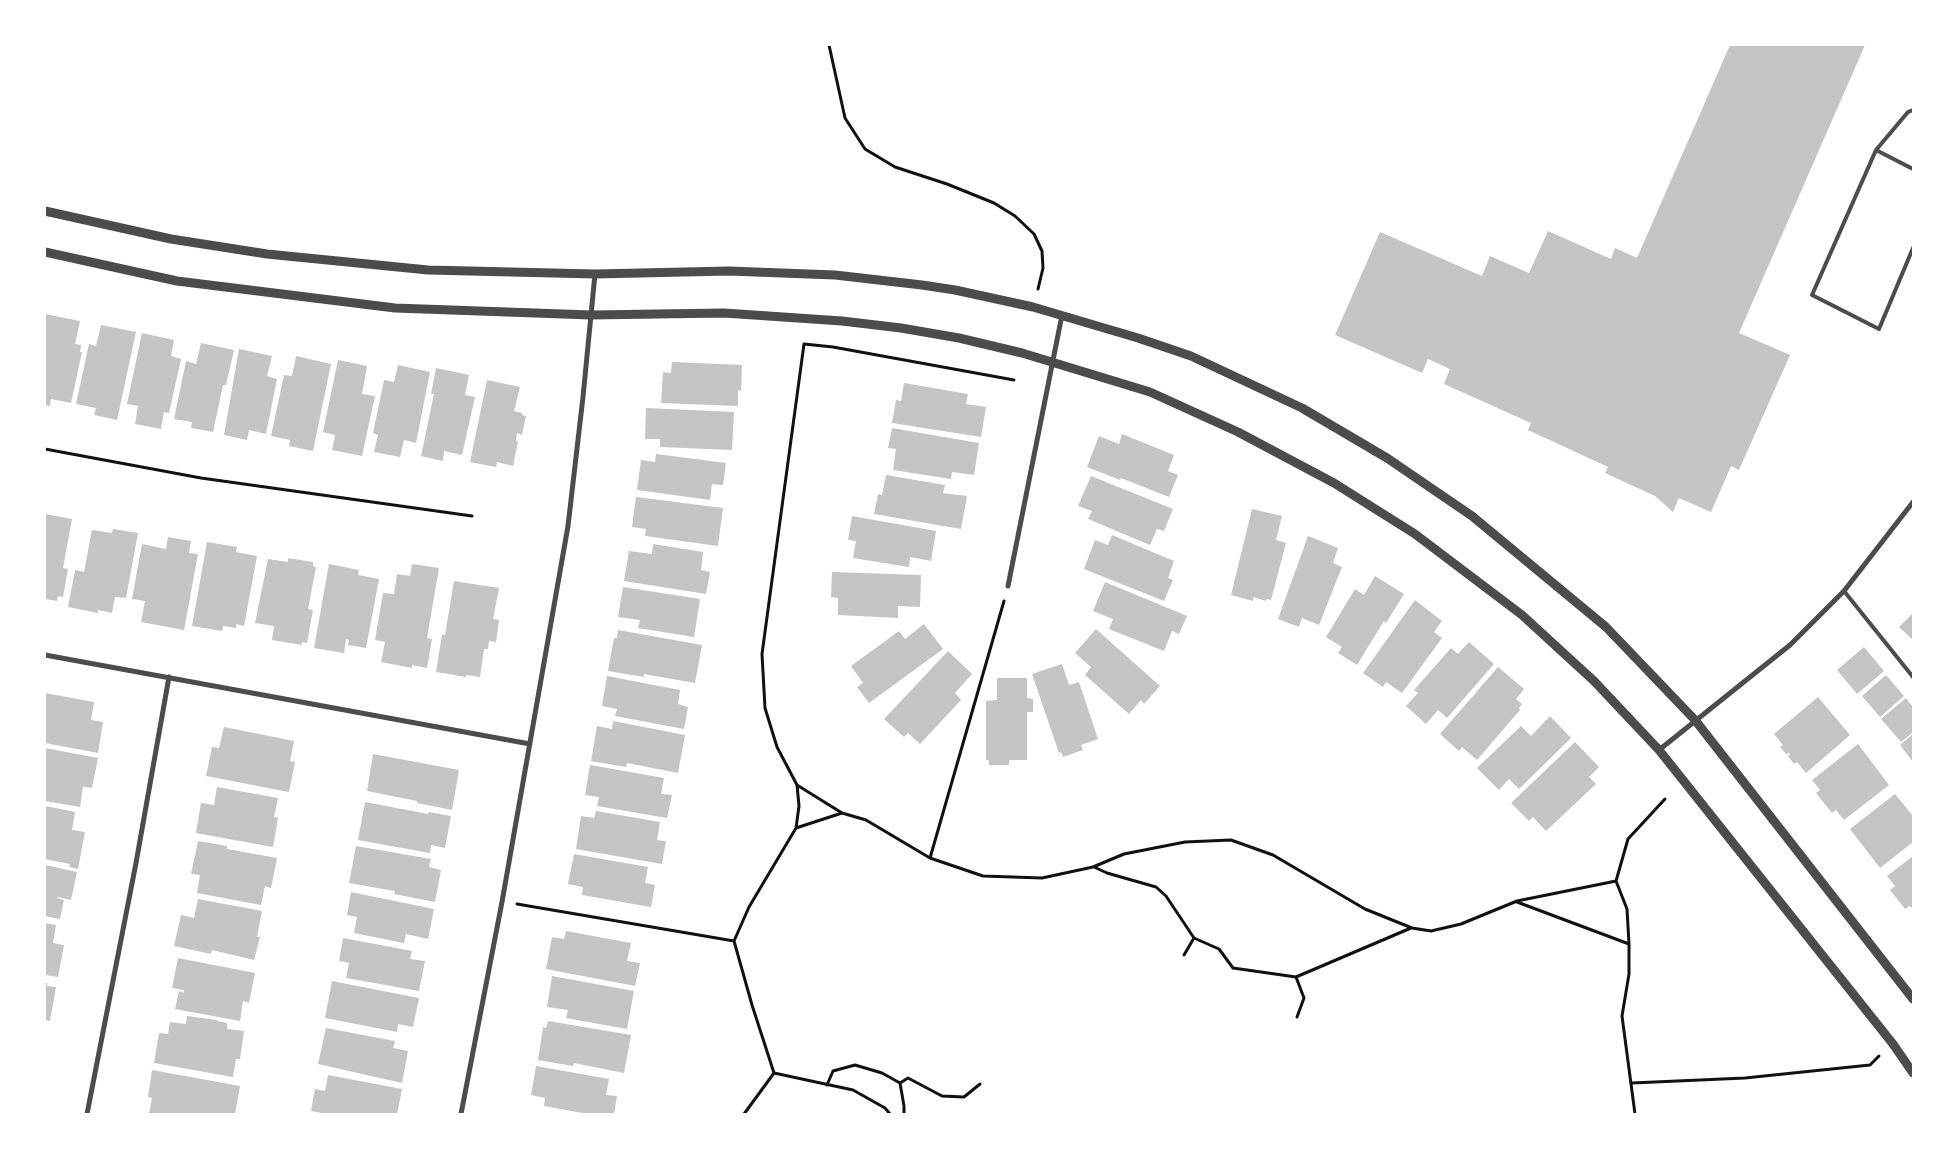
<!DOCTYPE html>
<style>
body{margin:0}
#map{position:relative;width:1958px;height:1159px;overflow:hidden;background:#fff;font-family:Figtree,sans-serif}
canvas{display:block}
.frame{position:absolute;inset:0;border:46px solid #fff;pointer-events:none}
</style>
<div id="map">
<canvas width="1958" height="1159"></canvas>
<div class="frame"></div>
</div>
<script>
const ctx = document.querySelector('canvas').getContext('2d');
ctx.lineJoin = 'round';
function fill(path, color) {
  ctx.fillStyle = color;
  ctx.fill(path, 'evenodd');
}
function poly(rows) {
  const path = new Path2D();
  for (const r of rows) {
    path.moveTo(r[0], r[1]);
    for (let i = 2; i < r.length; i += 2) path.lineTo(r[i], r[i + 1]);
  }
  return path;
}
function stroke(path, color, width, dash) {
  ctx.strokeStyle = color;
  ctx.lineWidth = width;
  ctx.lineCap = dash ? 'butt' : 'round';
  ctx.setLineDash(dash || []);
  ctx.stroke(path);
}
fill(poly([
 [1730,45,1865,45,1739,333,1790,355,1739,470,1731,466,1711,512,1679,498,1673,512,1655,496,1605,473,1608,467,1528,430,1531,423,1444,384,1450,369,1428,359,1422,373,1335,335,1380,232,1482,276,1490,256,1529,273,1548,231,1611,259,1615,248,1637,258],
 [45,314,80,321,75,344,81,345,80,352,82,352,71,403,51,399,50,406,45,405],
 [101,325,136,332,117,420,94,415,96,408,76,404,89,344,96,346],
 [142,333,174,340,171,356,181,359,169,413,164,412,161,429,135,424,138,406,127,404],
 [201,343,234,350,226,385,223,385,213,432,191,428,192,422,174,419,186,361,196,364],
 [239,349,272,356,267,376,277,379,266,434,249,430,247,440,224,435],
 [296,356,331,364,313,451,289,446,290,440,271,436,284,375,292,376],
 [338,360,367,366,362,394,375,396,362,456,332,450,335,435,323,432],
 [672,362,742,365,741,391,738,390,738,406,661,403,663,372,671,373],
 [398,365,430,372,416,443,404,440,400,457,374,452,378,435,373,433,384,380,394,382],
 [436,368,469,375,465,395,475,397,462,455,444,451,443,461,421,456,434,394,431,394],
 [487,380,520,387,514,411,522,413,522,415,526,416,522,435,517,433,516,441,518,441,513,466,497,462,496,467,470,462],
 [904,383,968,394,966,404,986,407,981,437,892,423,896,400,901,401],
 [646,408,734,412,732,450,660,447,660,439,645,439],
 [892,428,979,443,974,475,952,472,951,479,893,470,896,449,888,448],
 [1122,434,1174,455,1168,471,1178,475,1169,497,1121,478,1120,480,1087,467,1099,436,1119,444],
 [656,454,726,463,723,485,712,484,710,500,637,490,641,460,655,462],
 [886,475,945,485,943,493,967,496,961,529,874,514,878,494,882,495],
 [1091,476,1173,509,1164,531,1157,529,1150,545,1088,519,1092,511,1078,506],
 [636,497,723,508,718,546,645,536,646,529,632,527],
 [1252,509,1282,516,1276,540,1286,543,1271,600,1267,599,1266,601,1253,597,1253,601,1231,595],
 [45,514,72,519,63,568,68,569,63,597,58,596,57,601,45,599],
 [852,516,936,531,931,561,910,557,909,567,853,558,856,541,848,540],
 [113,529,138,533,126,598,115,597,112,613,98,610,98,613,68,607,75,570,84,572,92,530,112,533],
 [1112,535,1174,561,1168,578,1173,580,1164,601,1084,569,1095,540,1108,545],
 [1308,536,1338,548,1333,563,1342,567,1319,625,1302,618,1299,627,1278,619],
 [168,537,191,541,189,553,198,554,184,630,141,622,145,601,132,599,142,544,166,549],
 [207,542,237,547,236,552,257,556,244,626,236,624,236,628,223,626,222,631,192,626],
 [653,544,703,552,701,570,710,572,706,594,624,581,629,551,652,554],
 [288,558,313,562,313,566,316,567,308,609,313,610,307,643,302,642,302,645,272,640,274,626,255,623,268,559,288,562],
 [329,564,359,570,358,575,379,579,366,648,348,645,349,640,346,639,344,653,314,648],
 [412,564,439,568,427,638,432,639,427,668,412,665,412,668,381,662,385,642,375,640,383,593,394,594,397,574,410,576],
 [832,572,921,575,920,607,898,606,898,618,838,615,838,598,831,597],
 [1375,576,1404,594,1386,623,1384,621,1357,665,1338,653,1342,647,1326,637,1355,589,1364,595],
 [454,581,499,588,493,619,499,620,496,642,489,641,488,649,484,649,480,677,466,675,466,677,436,672,442,635,445,635],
 [1105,582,1187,616,1179,634,1172,631,1164,651,1109,629,1113,619,1093,611],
 [623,587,700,599,694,637,638,628,640,620,618,617],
 [1415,600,1442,621,1434,632,1442,638,1402,693,1386,682,1383,687,1363,673],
 [1913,613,1913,640,1899,627],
 [924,624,943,649,869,703,857,687,863,683,851,666,899,631,905,639],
 [1096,629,1160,686,1144,704,1141,700,1129,714,1085,675,1091,667,1075,653],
 [618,630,702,645,695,683,644,674,644,677,608,671,614,638,617,638],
 [1469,642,1494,664,1447,718,1438,710,1426,724,1406,706,1418,693,1414,690,1451,648,1458,654],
 [1864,647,1884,671,1857,694,1837,670],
 [948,651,972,674,955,693,961,700,920,744,908,733,904,737,884,719],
 [1062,664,1069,685,1079,682,1098,739,1081,745,1083,750,1063,757,1061,752,1059,753,1032,674],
 [1498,667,1524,689,1516,699,1522,704,1519,708,1520,710,1477,760,1462,747,1459,751,1440,734],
 [1886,675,1904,696,1880,717,1862,696],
 [607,676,680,690,678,704,688,707,684,729,615,716,617,709,602,706],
 [997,678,1027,678,1027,698,1033,699,1033,712,1027,712,1027,760,1009,760,1009,765,989,765,989,760,986,760,986,701,997,700],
 [45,693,94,702,91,720,103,722,98,753,45,743],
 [1818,697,1850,735,1806,773,1797,762,1794,764,1788,756,1790,755,1788,752,1787,755,1780,747,1783,745,1774,734],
 [1906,698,1913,707,1913,732,1901,742,1881,719],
 [1550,716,1571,738,1519,789,1509,779,1499,790,1477,768,1521,726,1531,736],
 [613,721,685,735,678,773,627,763,626,767,591,761,597,726,612,729],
 [224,727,294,741,290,761,295,762,289,792,206,776,212,747,219,748],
 [1913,734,1913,762,1900,745],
 [1575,742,1599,767,1589,777,1596,784,1546,831,1533,817,1529,821,1511,803],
 [1858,744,1889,785,1844,820,1836,810,1832,813,1816,793,1820,790,1812,780],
 [45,748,98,758,92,788,78,786,83,787,80,807,45,801],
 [373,754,459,770,452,810,417,803,417,801,367,791],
 [590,765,664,778,661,794,672,795,667,818,597,806,599,797,585,795],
 [217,787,278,798,274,817,278,818,273,847,196,833,201,803,214,805],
 [1895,794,1913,816,1913,842,1880,868,1850,829],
 [365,802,428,814,429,812,451,816,445,848,431,845,430,853,358,840],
 [45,806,75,812,72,830,85,832,78,869,69,867,70,864,45,859],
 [596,811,660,822,657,840,666,841,662,864,576,849,581,816,594,818],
 [198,841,227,846,227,849,277,858,271,888,265,886,261,905,197,893,200,875,191,874],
 [356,846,431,859,429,867,441,870,435,902,394,894,395,891,349,883],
 [574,854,648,867,645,883,655,885,651,907,582,895,583,887,568,884],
 [1913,856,1913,910,1910,906,1905,909,1890,890,1895,886,1887,876],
 [45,865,77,872,71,900,58,897,57,898,64,900,60,919,45,916],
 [351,892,434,909,428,939,406,934,404,943,354,933,357,917,347,915],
 [198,899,262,911,257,937,260,937,254,960,212,950,211,954,174,946,181,915,194,918],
 [45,923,56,925,53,943,64,945,58,977,45,975],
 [566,931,631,943,627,961,640,963,635,986,546,969,552,937,564,939],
 [343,938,412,951,410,959,425,961,419,991,346,978,349,963,339,961],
 [178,958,255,973,249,1003,243,1001,240,1021,175,1009,179,991,184,993,184,990,172,988],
 [552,976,634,991,627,1029,566,1018,568,1010,547,1007],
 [332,981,419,998,413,1027,398,1024,397,1032,325,1018],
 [45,983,47,983,47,986,56,987,50,1021,45,1020],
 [187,1016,217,1020,217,1021,227,1023,227,1029,244,1031,240,1059,236,1059,233,1077,154,1063,159,1033,168,1034,170,1022,186,1024],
 [548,1021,631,1035,624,1073,574,1063,573,1066,538,1060,543,1027,546,1028],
 [326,1028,395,1041,393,1048,408,1051,402,1083,318,1064],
 [536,1066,609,1079,606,1095,617,1096,614,1114,588,1114,544,1106,545,1098,531,1095],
 [152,1070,240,1086,235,1114,149,1114,152,1098,148,1097],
 [328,1075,402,1089,397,1114,327,1114,311,1111,315,1089,325,1091]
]), '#c4c4c4');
stroke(poly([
 [829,45,845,118,865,149,895,167,947,184,994,203,1015,216,1034,234,1042,251,1043,268,1038,289],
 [45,449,201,478,472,516],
 [797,785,842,813],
 [796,828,842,813,866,820,930,858,983,876,1042,878,1093,867,1124,854,1185,842,1231,840,1273,855,1365,909,1412,928,1431,931,1461,924,1517,901,1616,881,1628,839,1665,799],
 [930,858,1004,601],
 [1094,867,1107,873,1156,887,1166,896,1194,938,1219,949,1233,968,1296,977,1411,928],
 [1616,881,1627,909,1629,944,1629,974,1622,1016,1635,1114],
 [1517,902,1629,944],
 [517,904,734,941],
 [1184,955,1194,938],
 [1296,977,1304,998,1297,1017],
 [774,1073,853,1090,885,1108,890,1114],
 [900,1083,908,1078,942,1096,964,1097,980,1084],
 [1632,1083,1745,1078,1870,1065,1879,1056],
 [827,1085,833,1071,855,1065,882,1073,900,1083,904,1106,904,1114],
 [744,1114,774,1073,752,1005,734,941,749,907,796,828,799,806,797,785,777,747,765,708,762,654,804,344,833,347,1014,380]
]), '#111', 3);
stroke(poly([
 [1913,110,1908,112,1876,150,1812,295,1879,329,1913,248],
 [1876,150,1913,169],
 [1844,591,1913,677]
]), '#4c4c4c', 4);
stroke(poly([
 [1008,586,1062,315],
 [45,655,530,744],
 [1659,750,1790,645,1844,591,1913,502],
 [87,1114,136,863,169,677],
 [461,1114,502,902,568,526,583,397,595,274]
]), '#4c4c4c', 5);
stroke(poly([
 [45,211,171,239,267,254,428,270,595,274,729,271,835,275,922,285,955,290,1033,307,1138,338,1191,356,1302,408,1387,458,1472,516,1606,627,1695,720,1913,999],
 [45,252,177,281,395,308,591,315,724,313,842,321,901,328,959,338,1022,353,1150,392,1238,432,1334,483,1415,534,1522,615,1594,681,1659,750,1893,1044,1913,1073]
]), '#4c4c4c', 9);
</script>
